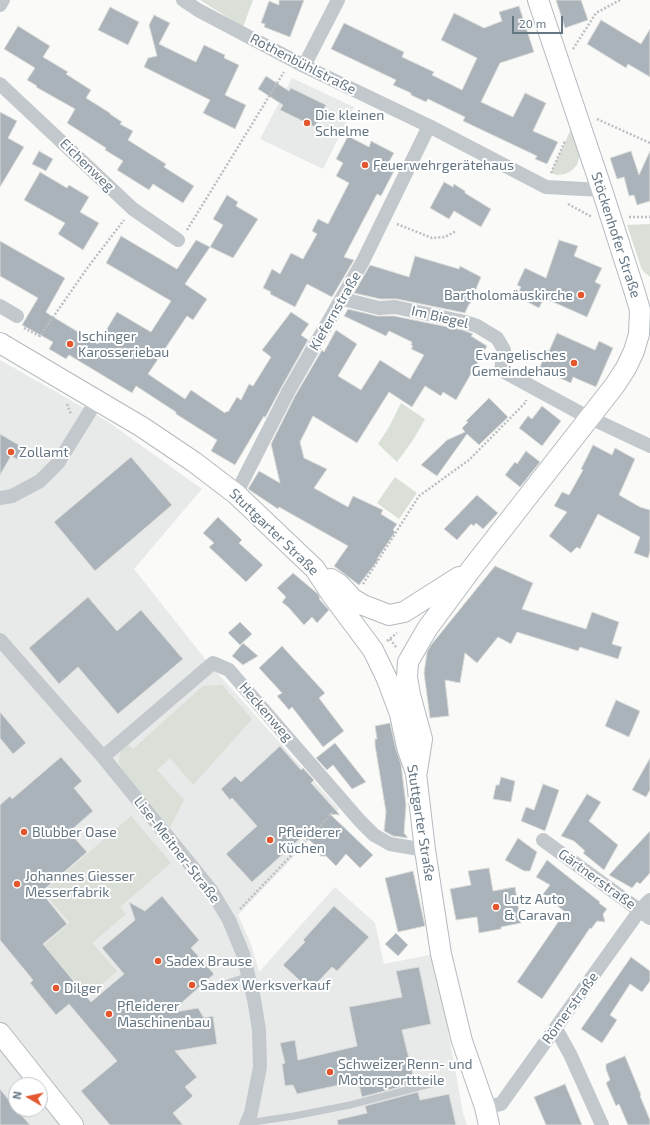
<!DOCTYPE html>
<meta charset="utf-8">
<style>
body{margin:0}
#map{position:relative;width:650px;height:1125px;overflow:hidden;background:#fafaf8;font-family:"Exo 2",sans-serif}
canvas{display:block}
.north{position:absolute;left:8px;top:1077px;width:40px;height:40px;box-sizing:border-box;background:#fff;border:1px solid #c1c8cd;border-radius:50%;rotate:279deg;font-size:11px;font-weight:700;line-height:16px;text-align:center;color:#657683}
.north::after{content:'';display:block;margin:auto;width:14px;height:18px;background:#e4572e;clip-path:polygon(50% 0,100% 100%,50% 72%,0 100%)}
.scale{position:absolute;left:512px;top:16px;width:51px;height:18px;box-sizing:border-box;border:2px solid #657683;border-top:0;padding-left:5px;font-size:12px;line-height:14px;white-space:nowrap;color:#657683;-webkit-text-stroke:3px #fff;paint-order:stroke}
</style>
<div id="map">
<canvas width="650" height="1125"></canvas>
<div class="north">N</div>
<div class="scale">20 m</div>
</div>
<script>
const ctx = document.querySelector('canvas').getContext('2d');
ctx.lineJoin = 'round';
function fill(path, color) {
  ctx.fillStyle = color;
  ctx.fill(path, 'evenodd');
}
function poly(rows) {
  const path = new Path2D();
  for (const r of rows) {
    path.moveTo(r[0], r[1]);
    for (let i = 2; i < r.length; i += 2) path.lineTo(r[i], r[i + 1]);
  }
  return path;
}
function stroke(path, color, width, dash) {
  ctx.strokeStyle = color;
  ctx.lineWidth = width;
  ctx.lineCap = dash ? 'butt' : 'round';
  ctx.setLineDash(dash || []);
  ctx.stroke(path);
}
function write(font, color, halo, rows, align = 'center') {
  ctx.font = font + ' "Exo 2",sans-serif';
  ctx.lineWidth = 4;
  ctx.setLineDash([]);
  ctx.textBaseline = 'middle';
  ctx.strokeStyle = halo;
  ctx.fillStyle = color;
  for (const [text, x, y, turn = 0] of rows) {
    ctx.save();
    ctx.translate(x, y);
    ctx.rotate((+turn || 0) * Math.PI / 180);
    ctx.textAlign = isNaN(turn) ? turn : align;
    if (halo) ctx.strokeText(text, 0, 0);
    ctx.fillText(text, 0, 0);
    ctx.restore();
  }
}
fill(poly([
 [292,78,354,107,323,169,260,139],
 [0,360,107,421,202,489,134,569,206,660,339,809,238,915,251,944,259,972,335,887,375,923,384,964,434,954,463,1113,467,1125,0,1125],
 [16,1085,40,1085,40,1109,16,1109]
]), '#e8e9e9');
fill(poly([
 [200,0,253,0,243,27],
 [571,129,580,154,577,165,571,171,565,174,557,175,551,173],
 [650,224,650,277,642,270,627,225],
 [401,403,425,419,413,440,397,462,378,444,389,427],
 [395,477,417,493,399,519,377,503],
 [222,685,252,719,193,785,170,758,157,770,184,800,170,827,124,772,119,763,120,752,126,743,133,749,203,686],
 [131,816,171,863,120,907,126,914,92,943,117,971,88,996,44,945,70,923,43,892]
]), '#dadfd7');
const building = poly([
 [279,0,304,0,290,37,264,27,265,24,261,23,269,1,279,5,279,0],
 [556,0,581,0,588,20,565,28,556,0],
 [519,6,534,52,500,63,481,102,513,117,525,93,546,103,533,131,558,142,547,164,535,159,537,156,463,121,465,117,428,99,426,102,411,95,411,93,393,85,396,80,331,49,344,23,404,52,402,57,434,72,432,75,462,90,477,58,441,40,454,13,484,28,502,21,499,12,519,6],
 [110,7,139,22,128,45,98,30,110,7],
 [154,15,170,23,159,44,196,62,204,45,225,55,224,58,239,65,225,95,246,105,235,129,203,113,210,100,144,67,148,58,157,56,149,25,154,15],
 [601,20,641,44,650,29,650,77,628,64,626,68,587,44,601,20],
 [18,26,50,46,43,57,68,72,66,74,91,90,86,98,110,113,110,114,122,122,120,124,133,131,128,140,166,164,164,167,194,186,183,203,153,184,149,190,117,170,123,161,105,150,106,148,67,123,75,109,36,87,37,86,27,80,35,68,4,49,18,26],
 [266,76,289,91,291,88,326,105,315,127,280,110,283,105,258,89,266,76],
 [0,112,17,121,8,138,24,147,0,187,0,112],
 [348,136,369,147,371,141,394,153,386,167,394,171,381,196,377,194,344,257,354,260,332,297,307,284,295,307,270,294,271,292,263,288,272,269,280,274,291,253,303,259,317,234,312,231,318,219,328,224,349,183,336,176,343,163,336,159,348,136],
 [39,151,53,159,46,171,32,164,39,151],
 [631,151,639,175,650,151,650,201,637,205,634,195,629,196,624,177,617,179,610,158,631,151],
 [40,172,67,188,69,185,89,197,80,212,99,223,83,250,58,234,65,223,24,200,40,172],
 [444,182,453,187,454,184,465,191,465,193,491,209,481,227,454,211,449,219,430,208,444,182],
 [227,195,238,202,236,206,258,219,233,258,210,247,223,225,213,219,227,195],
 [121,236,177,269,196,240,210,247,185,284,207,299,193,320,187,316,148,374,185,399,191,390,225,413,227,411,228,412,237,397,241,400,249,384,253,386,271,357,262,350,291,312,309,324,301,335,308,340,281,388,265,418,264,416,235,465,211,451,217,440,176,414,176,412,136,386,132,393,69,355,66,359,49,349,53,342,22,325,38,298,0,276,0,241,65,278,46,312,50,315,98,344,117,312,151,332,171,301,106,263,121,236],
 [559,240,578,246,574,256,602,268,595,282,601,285,587,317,544,298,539,308,516,296,521,287,517,285,525,268,546,278,559,240],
 [415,256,459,269,460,266,481,277,470,304,469,304,465,313,397,299,380,299,354,293,370,265,409,277,415,256],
 [348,309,377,316,394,316,463,330,473,334,471,336,487,346,456,400,443,392,441,396,425,386,412,407,389,392,357,443,313,416,300,442,304,458,327,469,314,488,348,507,353,496,383,510,381,514,397,524,393,530,395,532,377,559,378,560,359,585,334,566,348,546,279,507,278,509,248,489,259,471,280,483,271,444,295,396,322,350,324,352,336,330,357,344,338,376,361,390,380,360,410,379,424,355,411,349,413,346,411,345,412,342,389,331,386,336,344,316,348,309],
 [557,333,595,350,599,341,613,348,596,387,573,377,571,383,539,369,547,350,549,351,557,333],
 [489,398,508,417,479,445,467,434,437,476,421,465,447,440,465,432,462,428,468,422,466,421,489,398],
 [542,406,561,421,542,446,519,428,528,416,532,419,542,406],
 [0,434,24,448,17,459,11,456,0,475,0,434],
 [593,445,612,455,615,448,635,459,619,495,640,507,650,510,650,551,648,558,634,553,640,537,598,514,580,549,577,547,571,553,549,536,567,512,554,506,562,492,569,495,583,470,581,469,593,445],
 [526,451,540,462,520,487,505,475,515,462,517,464,526,451],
 [131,457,172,505,95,571,54,522,131,457],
 [477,495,498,513,483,529,476,523,474,526,471,524,457,540,444,529,477,495],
 [218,517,242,540,239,543,263,565,246,582,209,547,214,543,203,533,218,517],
 [495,566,533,583,522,609,586,629,592,612,619,622,612,644,622,647,618,659,580,647,578,651,517,632,511,644,498,637,477,663,465,653,460,683,445,680,449,716,430,718,424,673,427,652,431,645,495,566],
 [293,573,318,594,320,598,319,599,329,610,317,623,312,617,304,625,289,608,282,602,286,597,277,588,293,573],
 [88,597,117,631,141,610,183,659,118,714,78,667,59,684,29,648,88,597],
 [240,622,252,634,240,645,228,633,240,622],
 [243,643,258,656,243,665,232,656,243,643],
 [282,646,325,693,319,698,344,731,323,747,292,707,289,710,277,696,282,693,259,668,282,646],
 [616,700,640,711,629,737,605,726,616,700],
 [0,712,26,743,13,754,0,738,0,712],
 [390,723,396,749,401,764,406,805,404,833,408,838,393,836,384,831,386,812,375,745,375,739,377,739,375,726,390,723],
 [335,743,366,782,352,789,333,765,327,770,316,758,335,743],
 [280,746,301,770,303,768,314,780,311,783,340,815,330,814,373,855,360,868,346,854,336,866,326,856,320,856,320,850,304,835,252,882,226,854,257,826,232,798,230,800,221,789,235,776,241,782,280,746],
 [61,757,82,781,74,788,93,811,69,832,87,852,41,892,67,924,43,944,91,1002,124,974,102,948,135,920,129,902,145,911,162,896,199,940,191,948,214,974,170,1013,198,1008,204,1018,213,1016,217,1044,175,1051,197,1077,185,1087,193,1096,173,1113,183,1125,110,1125,81,1091,117,1061,69,1004,56,1015,30,983,33,980,0,940,0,805,10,796,12,799,61,757],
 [650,758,650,790,646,797,632,790,650,758],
 [501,777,515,781,511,802,493,799,496,785,499,785,501,777],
 [543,784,559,790,545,831,521,821,526,807,534,810,543,784],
 [587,794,601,802,589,821,618,845,604,870,583,853,585,851,574,841,561,836,587,794],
 [650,831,650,873,640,884,637,882,632,888,609,875,650,831],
 [518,838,537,852,530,871,524,871,505,860,518,838],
 [547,860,600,902,599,903,607,909,603,914,605,922,597,921,591,929,590,928,542,999,517,982,565,912,543,894,550,885,536,877,547,860],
 [489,868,493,891,515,887,521,923,501,927,501,929,479,933,477,917,456,920,450,889,471,885,468,871,489,868],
 [413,871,425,926,398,932,385,878,413,871],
 [334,906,369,937,337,971,332,967,310,990,283,965,305,942,303,940,334,906],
 [396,933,408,945,398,956,385,944,396,933],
 [631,957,650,971,650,981,642,992,630,984,610,1015,617,1020,602,1043,581,1029,631,957],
 [419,967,431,1024,402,1030,415,1083,362,1097,358,1081,297,1094,293,1085,285,1086,282,1064,285,1063,280,1043,295,1040,298,1060,357,1046,349,1007,402,997,396,971,419,967],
 [625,1056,641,1095,640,1096,650,1120,650,1125,628,1125,619,1104,616,1106,606,1083,610,1080,606,1069,606,1064,625,1056],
 [565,1084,582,1125,546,1125,534,1097,565,1084],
 [0,1089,16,1109,30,1125,0,1125,0,1089],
 [418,1092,420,1100,449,1094,456,1125,338,1125,337,1120,367,1113,365,1106,418,1092]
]);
fill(building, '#aab3b9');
stroke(building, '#dcdcda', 1);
const secondary = poly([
 [0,343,142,427,194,462,236,494,315,569,332,595,373,650,387,679,400,714,407,747,416,773,425,850,441,954,462,1041,485,1107,489,1125],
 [331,579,339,584,353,599,363,605,389,615,404,612,459,577],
 [417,771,422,739,410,695,407,677,408,662,427,629,472,568,615,385,626,368,634,351,639,334,640,310,635,293,602,190,538,0],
 [0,1033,73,1125]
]);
stroke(secondary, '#b3babf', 22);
stroke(poly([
 [573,49,596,13,620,0],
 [597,119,650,143],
 [551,173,565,141],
 [568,204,592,217],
 [629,217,650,217],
 [397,224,432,238,445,237,456,231],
 [187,230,284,72],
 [24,328,40,336,88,267,124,220],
 [67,404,71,414],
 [363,584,419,496,469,460,526,402,526,400],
 [390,639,396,647],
 [387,641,397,633],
 [240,909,333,812]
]), '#bbbfc2', 2.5, [2, 2]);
stroke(poly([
 [212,988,249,976],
 [247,1123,294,1116,350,1105,434,1083]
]), '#c3c8cc', 7);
stroke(poly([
 [183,0,198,10,304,66,429,126,546,187,602,190],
 [0,5,3,0],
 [304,66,338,0],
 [0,84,133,209,178,240],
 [343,299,379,308,395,307,465,322,477,326,497,338,504,350,501,370,582,414,650,446],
 [0,306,17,316],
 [236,494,288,392,363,261,429,126],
 [0,498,12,496,40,481,58,463,97,400],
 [0,640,103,757,211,890,229,920,243,954,254,999,259,1030,260,1067,251,1113,246,1125],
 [103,757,213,663,229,670,360,821,374,835,390,844,425,850],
 [543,840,650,918],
 [556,1029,570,1054,602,1125],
 [485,1107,501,1104,640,910,650,900]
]), '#c3c8cc', 14);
stroke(secondary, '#fff', 20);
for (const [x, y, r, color] of [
 [307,123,4,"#e4572e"],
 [365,165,4,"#e4572e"],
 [581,295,4,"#e4572e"],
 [70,344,4,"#e4572e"],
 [574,363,4,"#e4572e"],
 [11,452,4,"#e4572e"],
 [24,832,4,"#e4572e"],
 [270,840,4,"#e4572e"],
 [17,884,4,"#e4572e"],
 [496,907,4,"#e4572e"],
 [158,961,4,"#e4572e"],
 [192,985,4,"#e4572e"],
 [56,988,4,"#e4572e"],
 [109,1014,4,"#e4572e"],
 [330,1072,4,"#e4572e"]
]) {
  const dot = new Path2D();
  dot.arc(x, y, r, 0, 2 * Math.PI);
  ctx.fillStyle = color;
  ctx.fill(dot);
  stroke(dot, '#fff', 1.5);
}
write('14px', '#657683', '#fff', [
 ["Rothenbühlstraße",303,64,27],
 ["Eichenweg",87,165,44],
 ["Stöckenhofer Straße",616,235,72],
 ["Kiefernstraße",335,311,-60],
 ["Im Biegel",440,317,13],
 ["Stuttgarter Straße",274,532,44],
 ["Heckenweg",266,712,49],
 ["Stuttgarter Straße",421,823,81],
 ["Lise-Meitner-Straße",177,850,52],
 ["Gärtnerstraße",597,879,36],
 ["Römerstraße",570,1008,-54]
]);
write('14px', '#657683', '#fff', [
 ["Die kleinen",315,115],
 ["Schelme",315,131],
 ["Feuerwehrgerätehaus",373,165],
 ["Bartholomäuskirche",573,295,"right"],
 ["Ischinger",78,336],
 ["Karosseriebau",78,352],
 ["Evangelisches",566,355,"right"],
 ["Gemeindehaus",566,371,"right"],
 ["Zollamt",19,452],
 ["Blubber Oase",32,832],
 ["Pfleiderer",278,832],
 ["Küchen",278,848],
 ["Johannes Giesser",25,876],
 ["Messerfabrik",25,892],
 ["Lutz Auto",504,899],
 ["& Caravan",504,915],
 ["Sadex Brause",166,961],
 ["Sadex Werksverkauf",200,985],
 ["Dilger",64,988],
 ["Pfleiderer",117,1006],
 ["Maschinenbau",117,1022],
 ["Schweizer Renn- und",338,1064],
 ["Motorsporttteile",338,1080]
], 'left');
</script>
